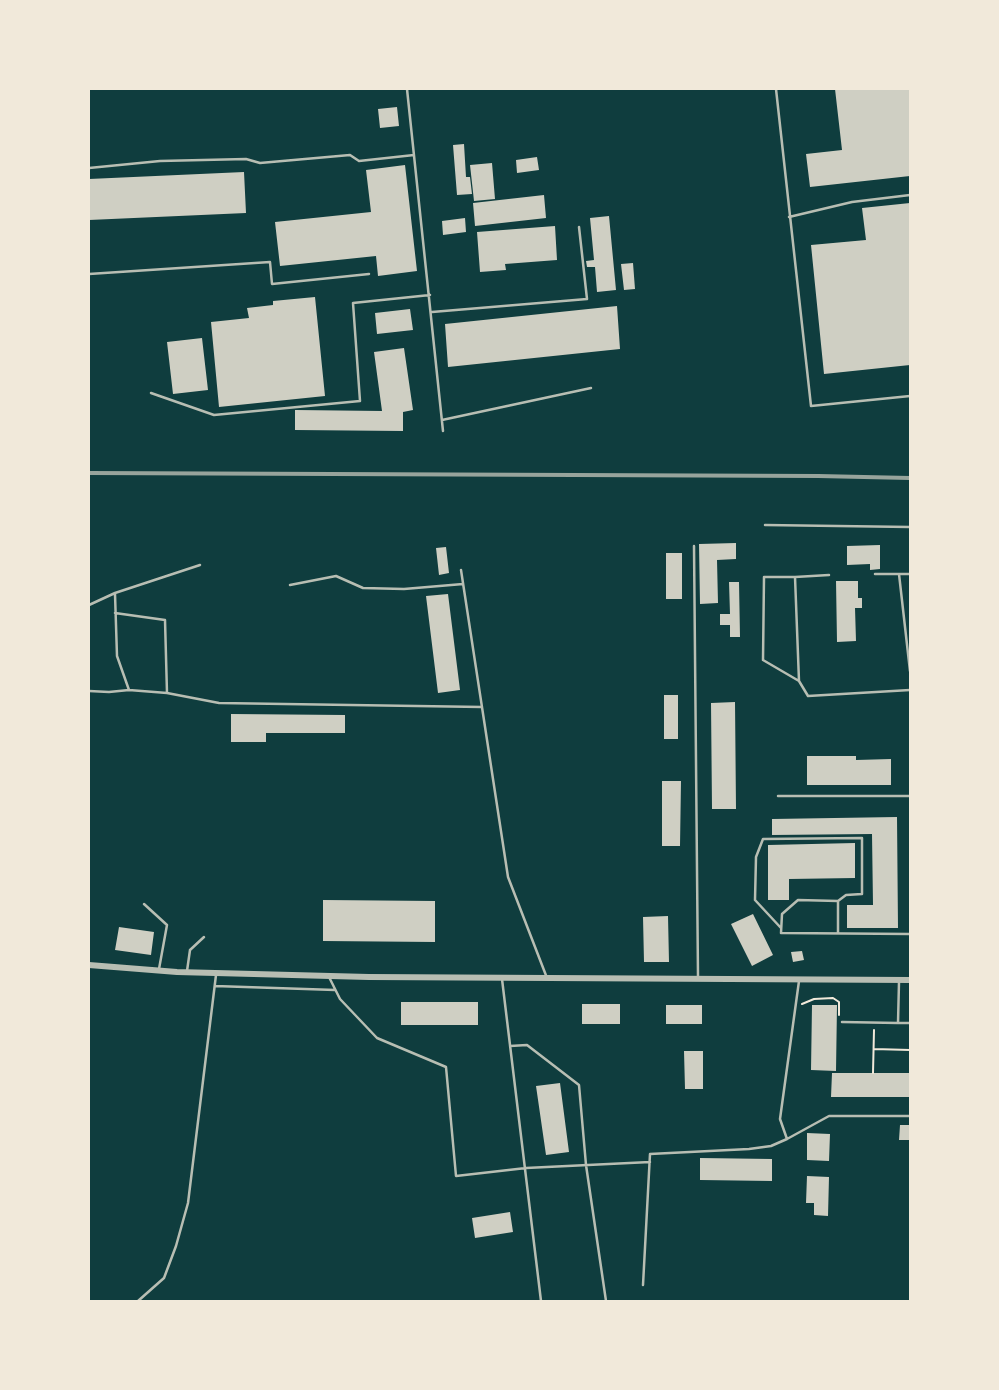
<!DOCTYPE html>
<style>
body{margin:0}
#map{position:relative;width:999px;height:1390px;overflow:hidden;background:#0f3d3e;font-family:Helvetica,sans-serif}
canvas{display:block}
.frame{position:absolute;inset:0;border:90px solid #f1e9da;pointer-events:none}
</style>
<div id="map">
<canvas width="999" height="1390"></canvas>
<div class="frame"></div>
</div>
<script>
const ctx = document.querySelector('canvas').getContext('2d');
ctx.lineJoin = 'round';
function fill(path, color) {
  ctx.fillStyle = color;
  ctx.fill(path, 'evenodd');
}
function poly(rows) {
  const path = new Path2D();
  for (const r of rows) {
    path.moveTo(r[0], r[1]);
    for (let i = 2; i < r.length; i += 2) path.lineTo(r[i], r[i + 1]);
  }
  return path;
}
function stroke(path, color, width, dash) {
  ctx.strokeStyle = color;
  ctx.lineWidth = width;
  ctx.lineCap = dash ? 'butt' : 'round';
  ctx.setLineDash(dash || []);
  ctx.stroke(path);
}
fill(poly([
 [835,89,910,89,910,176,810,187,806,154,842,150],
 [397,107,399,126,380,128,378,109],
 [464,144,466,177,470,177,472,194,457,195,453,145],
 [537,157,539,170,517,173,516,160],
 [492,163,495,199,474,201,470,165],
 [405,165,417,271,378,276,376,256,280,266,275,222,371,212,366,170],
 [244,172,246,213,89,220,89,179],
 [544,195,546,218,475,226,473,203],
 [910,203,910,365,824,374,811,245,866,240,862,208],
 [609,216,616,290,597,292,595,267,587,267,586,261,594,260,590,218],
 [465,218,466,232,443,235,442,221],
 [555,226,557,260,505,264,506,270,480,272,477,232],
 [633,263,635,289,624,290,621,264],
 [315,297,325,396,219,407,211,322,249,318,247,308,273,305,273,301],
 [617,306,620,349,448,367,445,324],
 [410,309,413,330,377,334,375,313],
 [202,338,208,390,173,394,167,342],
 [404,348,413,410,403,412,403,431,295,430,295,410,382,411,374,352],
 [736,543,736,559,717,560,718,603,700,604,699,544],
 [880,545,880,569,870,570,870,564,847,565,847,546],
 [446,547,449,573,439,575,436,548],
 [666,553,682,553,682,599,666,599],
 [836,581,858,581,858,598,862,598,862,608,855,608,856,641,837,642],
 [729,582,739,582,740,637,730,637,730,625,720,625,720,614,730,614],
 [448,594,460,690,438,693,426,596],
 [664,695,678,695,678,739,664,739],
 [735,702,736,809,712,809,711,703],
 [231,714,345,715,345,733,266,733,266,742,231,742],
 [807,756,856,756,856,760,891,759,891,785,807,785],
 [662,781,681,781,680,846,662,846],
 [897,817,898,928,847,928,847,905,873,905,872,834,772,835,772,819],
 [855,843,855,878,789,879,789,900,768,900,768,845],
 [323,900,435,901,435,942,323,941],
 [753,914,773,955,752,966,731,924],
 [668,916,669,962,644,962,643,917],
 [119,927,154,932,151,955,115,950],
 [802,951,804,960,793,962,791,952],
 [401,1002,478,1002,478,1025,401,1025],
 [582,1004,620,1004,620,1024,582,1024],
 [666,1005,702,1005,702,1024,666,1024],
 [812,1005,837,1005,836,1071,811,1070],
 [684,1051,703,1051,703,1089,685,1089],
 [832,1073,910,1073,910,1097,831,1097],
 [560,1083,569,1152,546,1155,536,1086],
 [900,1125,910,1125,910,1140,899,1140],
 [807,1133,830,1134,829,1161,807,1160],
 [700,1158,772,1159,772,1181,700,1180],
 [807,1176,829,1177,828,1216,814,1215,814,1203,806,1203],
 [510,1212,513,1232,475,1238,472,1218]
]), '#cfcfc3');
stroke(poly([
 [802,1004,814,999,833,998,839,1002,839,1015],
 [874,1049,910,1050],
 [873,1073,874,1030]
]), '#f1e9da', 2);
stroke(poly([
 [407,89,443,431],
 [776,89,811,406,910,396],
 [89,168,160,161,246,159,260,163,350,155,359,161,414,155],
 [789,217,852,202,910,195],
 [89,274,270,262,272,284,369,274],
 [432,312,587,299,579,227],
 [151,393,214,415,360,401,353,303,430,295],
 [442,420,591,388],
 [765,525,910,527],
 [694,546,698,977],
 [461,570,508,877,547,978],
 [875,574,910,574],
 [899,574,910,671],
 [829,575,795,577,799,681,808,696,910,690],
 [795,577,764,577,763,660,799,681],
 [290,585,336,576,363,588,404,589,463,584],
 [115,594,117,656,129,690],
 [89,605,115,593,200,565],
 [115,613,165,620,167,693],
 [89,691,109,692,129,690,167,693,219,703,482,707],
 [778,796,910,796],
 [144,904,167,925,159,969],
 [781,928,755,900,756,857,763,839,862,838,862,894,846,895,838,901],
 [838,933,838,901,798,900,782,914,781,933,910,934],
 [187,971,190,950,204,937],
 [329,977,340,999,377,1038,446,1067,456,1176,526,1168,650,1162],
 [502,979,541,1301],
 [215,986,335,990],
 [842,1022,898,1023,899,982],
 [898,1023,910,1023],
 [510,1046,527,1045,579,1085,586,1165,606,1301],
 [787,1139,829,1116,910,1116],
 [643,1285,650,1154,749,1149,771,1146,787,1139,780,1119,799,981],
 [138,1301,164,1278,176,1246,188,1203,216,975]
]), '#b8beb3', 2.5);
stroke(poly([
 [89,965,177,972,369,977,910,980]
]), '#b8beb3', 6);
stroke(poly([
 [89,473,818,476,910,478]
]), '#97a49c', 4);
</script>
